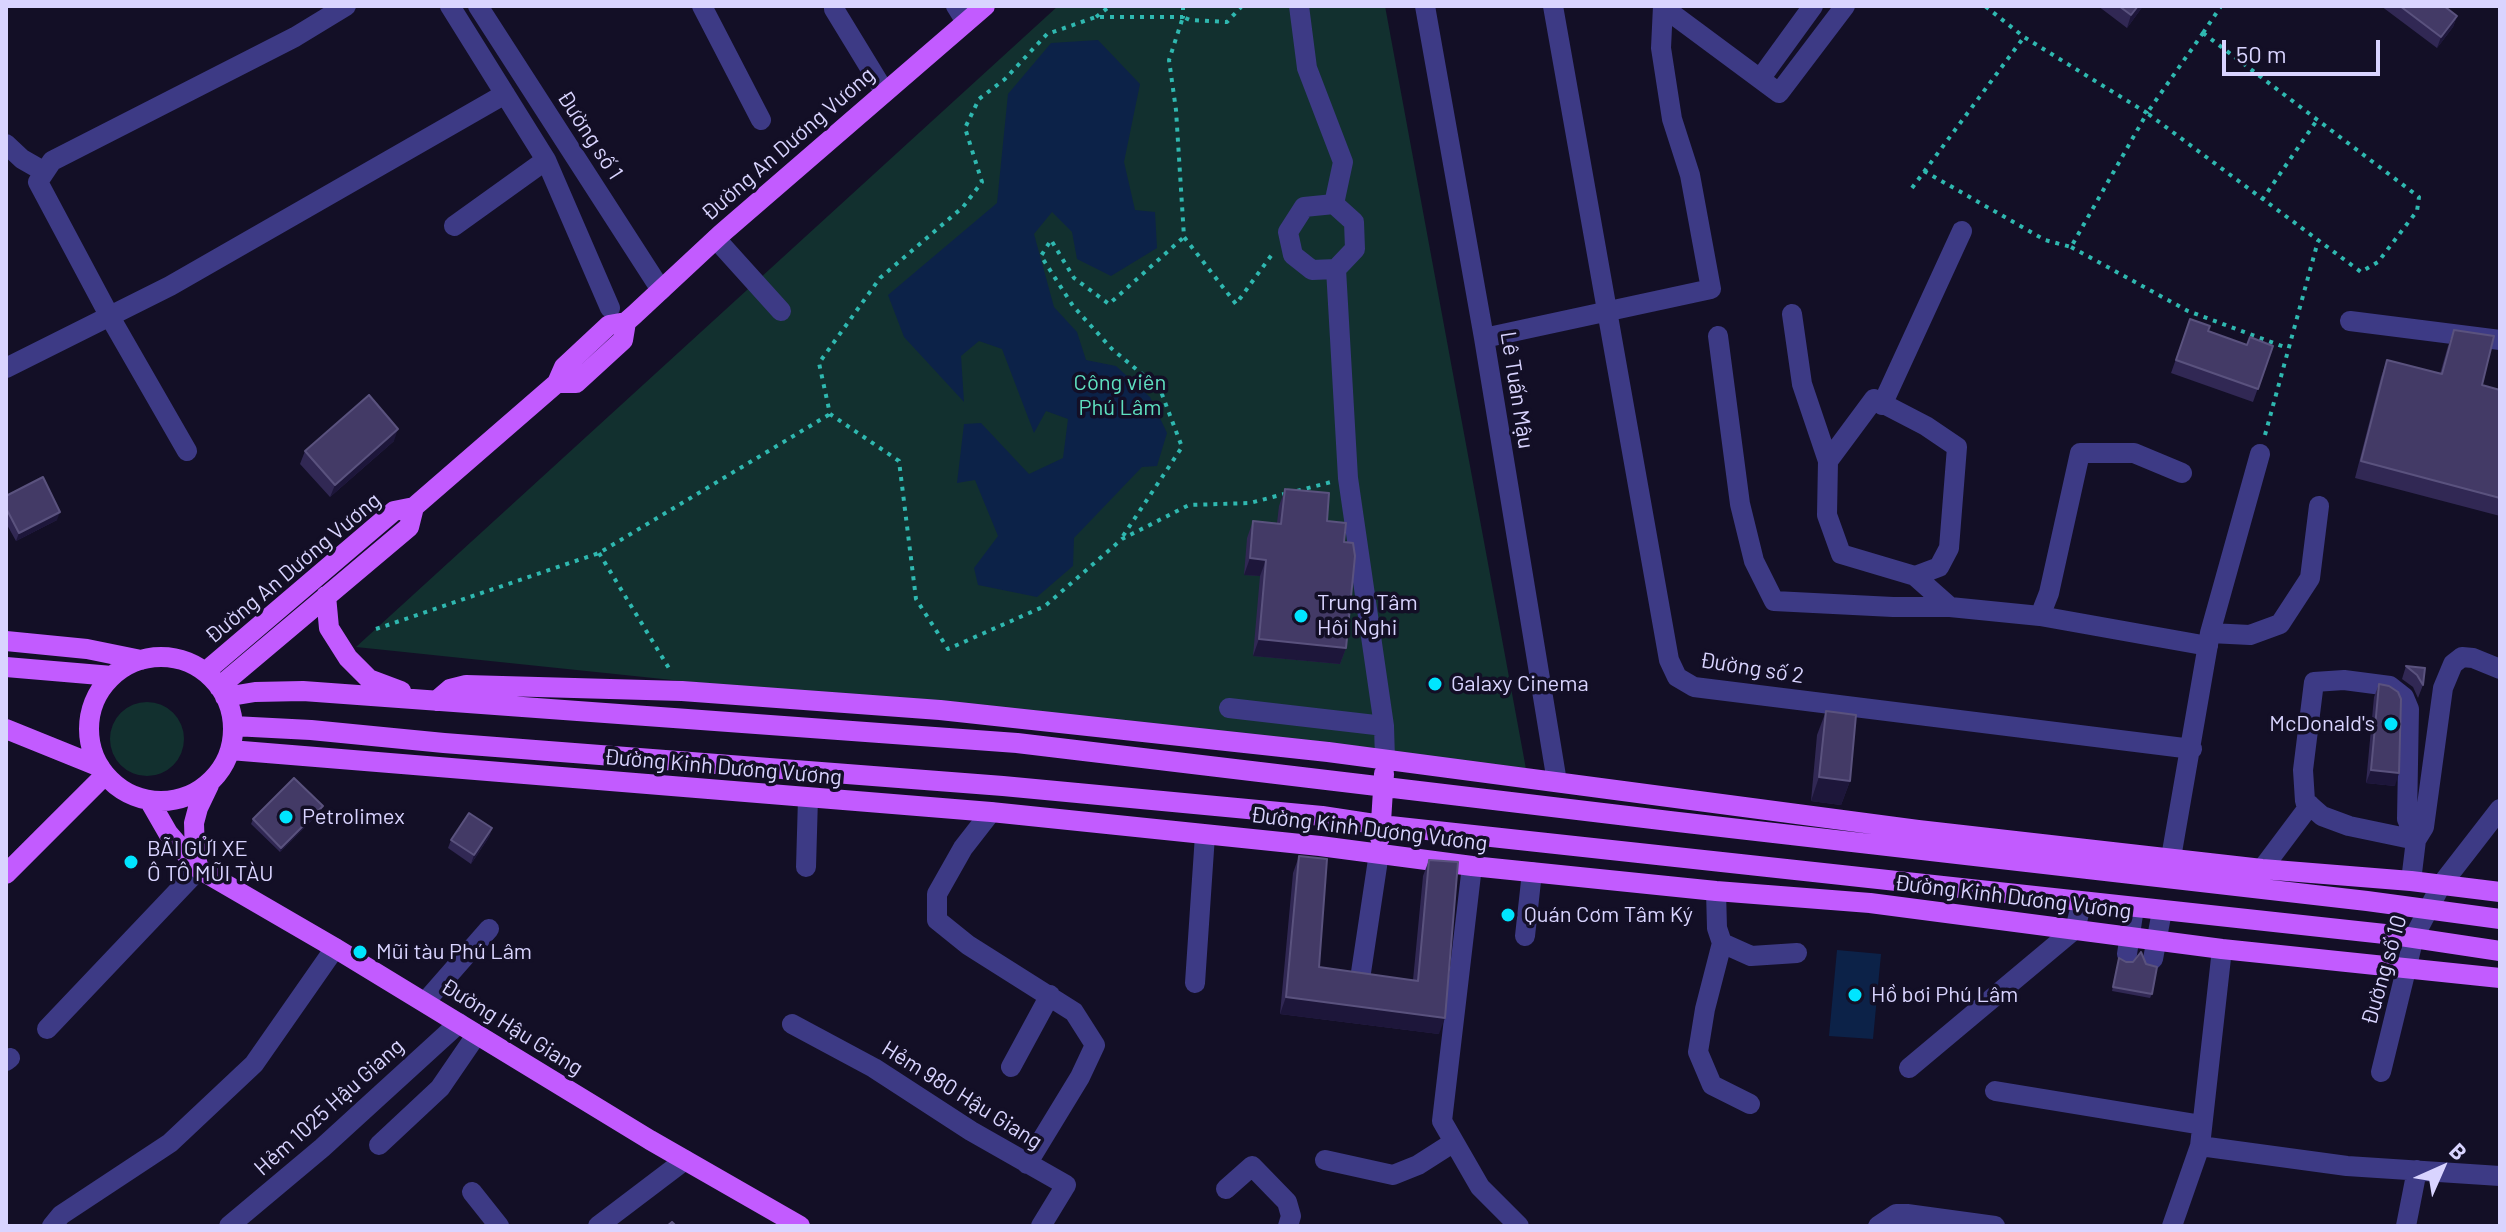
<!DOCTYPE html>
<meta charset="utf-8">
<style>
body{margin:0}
#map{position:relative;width:2506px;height:1232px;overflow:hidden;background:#130f26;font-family:Barlow,sans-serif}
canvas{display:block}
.frame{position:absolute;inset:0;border:8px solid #d9d4ff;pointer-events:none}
.north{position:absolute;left:2402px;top:1128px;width:80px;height:80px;-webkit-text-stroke:6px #130f26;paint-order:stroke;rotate:45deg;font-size:22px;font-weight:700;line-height:32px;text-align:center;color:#d9d4ff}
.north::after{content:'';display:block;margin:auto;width:28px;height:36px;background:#d9d4ff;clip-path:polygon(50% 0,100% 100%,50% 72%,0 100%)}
.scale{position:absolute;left:2222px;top:40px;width:158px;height:36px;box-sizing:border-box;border:4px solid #d9d4ff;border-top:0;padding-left:10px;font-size:24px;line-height:28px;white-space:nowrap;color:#d9d4ff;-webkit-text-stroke:6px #130f26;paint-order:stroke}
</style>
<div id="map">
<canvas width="2506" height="1232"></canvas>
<div class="frame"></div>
<div class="north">B</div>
<div class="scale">50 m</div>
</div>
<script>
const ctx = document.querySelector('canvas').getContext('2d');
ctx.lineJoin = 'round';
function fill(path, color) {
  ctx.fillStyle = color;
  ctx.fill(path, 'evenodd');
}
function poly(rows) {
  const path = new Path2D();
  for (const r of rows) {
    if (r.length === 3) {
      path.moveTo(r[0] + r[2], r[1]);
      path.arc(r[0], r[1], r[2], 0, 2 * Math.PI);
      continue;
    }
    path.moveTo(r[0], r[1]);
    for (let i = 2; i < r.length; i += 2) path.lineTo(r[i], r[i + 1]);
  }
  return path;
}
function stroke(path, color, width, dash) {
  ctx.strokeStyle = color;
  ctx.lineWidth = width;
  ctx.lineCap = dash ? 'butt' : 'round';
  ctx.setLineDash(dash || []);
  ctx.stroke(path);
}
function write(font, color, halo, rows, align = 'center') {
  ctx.font = font + ' Barlow,sans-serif';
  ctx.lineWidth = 7;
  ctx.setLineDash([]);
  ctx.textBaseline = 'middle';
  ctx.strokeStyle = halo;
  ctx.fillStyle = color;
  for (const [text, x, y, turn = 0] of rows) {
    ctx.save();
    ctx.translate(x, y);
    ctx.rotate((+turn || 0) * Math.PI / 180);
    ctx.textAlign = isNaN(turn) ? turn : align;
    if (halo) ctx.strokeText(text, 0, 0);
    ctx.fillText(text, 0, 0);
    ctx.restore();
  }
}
fill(poly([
 [1058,6,1385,6,1526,769,356,647],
 [147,739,37]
]), '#12302f');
fill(poly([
 [1098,40,1140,84,1124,162,1135,210,1155,212,1157,248,1111,276,1077,259,1072,232,1052,212,1034,234,1054,307,1077,332,1086,360,1116,366,1150,397,1167,433,1157,466,1142,467,1074,538,1073,566,1037,597,978,585,974,568,998,536,975,480,957,483,964,424,981,423,1029,474,1063,458,1068,419,1046,411,1034,433,1002,349,979,341,961,356,964,402,904,337,888,295,997,203,1008,94,1051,43],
 [1837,950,1881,954,1873,1039,1829,1036]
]), '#0c2248');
stroke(poly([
 [1183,6,1183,17,1096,17,1047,34,1005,79,979,99,965,128,982,182,963,207,880,278,819,363,830,414,899,461,916,599,948,649,1045,606,1122,539,1189,505,1250,503,1284,494],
 [1242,6,1227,22,1190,20,1183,17,1169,60,1176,110,1184,237,1236,304,1273,253],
 [1096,17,1110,6],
 [2203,33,2419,197,2417,211,2378,262,2361,272,2147,113,2203,33],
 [2203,33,2221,6],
 [1924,171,2045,240,2071,247,2147,113,2024,37,1985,6],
 [1912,188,2024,37],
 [2262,200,2317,120],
 [2071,247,2188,311,2287,348],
 [2265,435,2318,241],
 [1297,491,1331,482],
 [1123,536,1182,447,1160,389,1112,349,1073,306,1041,256,1051,240,1074,278,1109,304,1184,237],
 [599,553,670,670],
 [376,629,599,553,830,414]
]), '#2fb8b0', 4, [4, 6]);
stroke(poly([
 [450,6,546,160,610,308],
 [478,6,661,290],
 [702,6,761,120],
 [956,6,966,22],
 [1299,6,1307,68,1343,162,1334,204],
 [1425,6,1484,338,1557,782],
 [1553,6,1669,660,1677,677,1694,687,2192,749],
 [1663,7,1779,93,1845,6],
 [834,9,884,91],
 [1760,79,1813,6],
 [6,144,22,159,43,171],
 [454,226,546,160],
 [716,239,781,311],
 [1336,269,1312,270,1293,255,1288,232,1304,207,1334,204,1354,222,1355,249,1336,269,1348,478,1384,726,1385,759],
 [1792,314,1802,384,1828,461,1827,515,1841,554,1915,576,1950,607],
 [2350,321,2500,340],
 [1718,336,1740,504,1754,561,1774,601,1893,607,1950,607,2040,616,2049,593,2080,453,2134,453,2182,473],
 [1484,338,1711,289,1690,175,1672,119,1661,48,1663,6],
 [6,368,170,286,505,94],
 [1882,405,1962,231],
 [187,451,110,317,38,182,52,161,295,37,346,6],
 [1828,461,1874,399,1926,426,1957,447,1949,548,1939,567,1915,576],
 [2040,616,2208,646],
 [2210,633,2250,635,2280,624,2310,578,2319,506],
 [2344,680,2390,686,2404,697,2409,709,2407,819,2416,840,2349,826,2322,816,2305,801,2303,770,2314,682,2344,680],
 [1229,708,1384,726],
 [991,812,963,848,937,894,937,920,968,945,1074,1012,1095,1045,1080,1077,1027,1164],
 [1472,866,1442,1121,1480,1187,1519,1226],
 [806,867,808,798],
 [2262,869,2310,805],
 [2168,875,2210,633,2260,454],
 [2411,881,2416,840,2424,827,2443,688,2453,664,2462,657,2473,658,2500,669],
 [1716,891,1717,928,1722,943,1751,956,1797,953],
 [1525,936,1532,872],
 [1722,943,1705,1009,1698,1052,1712,1085,1750,1104],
 [2127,954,2134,908],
 [2153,959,2162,911],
 [1360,979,1379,853],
 [1195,983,1205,835],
 [425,1002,489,929],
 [792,1024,874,1068,971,1131,1066,1185,1041,1226],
 [47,1029,199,869],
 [6,1061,10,1058],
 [1011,1067,1050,995],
 [1909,1068,2075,929,2082,902],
 [2381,1072,2414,937,2441,885,2500,809],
 [1995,1091,2202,1125],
 [379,1145,440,1088,477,1034],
 [2200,1146,2347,1166,2500,1176],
 [1325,1160,1393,1175,1418,1165,1454,1142],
 [1226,1189,1252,1166,1287,1202,1291,1216,1288,1226],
 [472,1192,499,1226],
 [52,1226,61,1215,170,1143,254,1064,335,948],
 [229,1226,322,1148,459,1023],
 [598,1226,685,1160],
 [1878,1226,1896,1214,1907,1214,1995,1226],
 [2172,1226,2200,1146,2222,949],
 [2406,1226,2417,1170]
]), '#3d3a85', 20);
stroke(poly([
 [557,383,576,383,623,340,626,322],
 [326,596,329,628,348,658,369,679,401,691],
 [6,641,87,649,141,660],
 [161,729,72],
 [6,667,112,676],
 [205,672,394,511,414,507,557,383,564,367,609,325,626,322,634,315,721,234,985,6],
 [219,687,409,527,414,507],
 [225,697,255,692,303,691,1017,743,1678,822,2367,901,2500,919],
 [436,701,450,689,466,685,682,691,940,710,1328,752,1918,830,2262,869,2411,881,2500,892],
 [233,726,311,730,444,743,1003,786,1322,816,1381,825,2394,935,2500,951],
 [6,729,100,767],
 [230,750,991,812,1320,846,1472,866,1716,891,1870,903,2222,949,2500,978],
 [149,800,168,833,199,869,335,948,650,1140,800,1226],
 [1380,838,1384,774],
 [199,869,195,854,194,823,198,808,209,785],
 [6,874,105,775]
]), '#c25bff', 20);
fill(poly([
 [2098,6,2143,6,2127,28],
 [2381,6,2449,6,2447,8,2457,16,2453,27,2437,48],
 [2190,319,2208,331,2247,345,2273,346,2253,402,2171,373],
 [2454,330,2482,385,2500,390,2500,516,2355,478,2381,377,2387,360,2440,374,2448,346],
 [394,441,330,497,300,464,305,451],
 [1285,489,1327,521,1344,542,1346,648,1340,664,1253,656,1260,576,1244,575,1247,538,1253,521,1277,523,1279,506],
 [6,496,57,520,16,541,6,523],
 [2406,666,2425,668,2423,685,2418,698,2413,687,2402,679],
 [2379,684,2395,786,2366,783,2374,697],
 [1826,711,1850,781,1841,805,1811,801,1817,735],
 [323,806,321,811,280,852,251,824,253,819],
 [492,828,489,837,471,864,448,848,451,840],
 [1299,856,1319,967,1413,980,1423,876,1429,860,1439,1034,1280,1014,1293,873],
 [2119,958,2126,962,2152,994,2150,998,2112,991]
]), '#312854');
fill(poly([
 [2138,6,2143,6,2127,28,2131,15],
 [2457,16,2453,27,2437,48,2441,37],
 [398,429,394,441,330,497,335,485],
 [60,512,57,520,16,541,19,533],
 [1250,558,1266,560,1260,576,1244,575],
 [1259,639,1346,648,1340,664,1253,656],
 [2371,770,2399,773,2395,786,2366,783],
 [1819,777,1850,781,1841,805,1811,801],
 [323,806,321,811,280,852,281,848],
 [492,828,489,837,471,864,474,855],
 [1286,997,1445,1018,1439,1034,1280,1014]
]), '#1d163a');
const building = poly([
 [2119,6,2138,6,2131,15,2119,6],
 [2400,6,2444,6,2457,16,2441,37,2400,6],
 [2190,319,2210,326,2208,331,2247,345,2250,337,2273,346,2258,389,2176,360,2190,319],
 [2454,330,2494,336,2482,385,2500,390,2500,498,2361,461,2387,360,2442,374,2454,330],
 [369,395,398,429,335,485,305,451,369,395],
 [43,477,60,512,19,533,6,508,6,496,43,477],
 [1285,489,1329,493,1327,521,1346,523,1344,542,1353,543,1355,556,1346,648,1259,639,1266,560,1250,558,1253,521,1281,524,1285,489],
 [2406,666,2425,668,2423,685,2417,675,2406,666],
 [2379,684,2389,686,2398,692,2401,699,2399,773,2371,770,2379,684],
 [1826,711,1856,715,1850,781,1819,777,1826,711],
 [294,778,323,806,281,848,253,819,294,778],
 [469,813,492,828,474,855,451,840,469,813],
 [1299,856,1327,859,1319,967,1418,981,1429,860,1458,862,1445,1018,1286,997,1299,856],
 [2141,952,2146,964,2157,967,2152,994,2113,987,2119,958,2126,962,2133,962,2141,952],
 [672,1222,676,1226,667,1226,672,1222]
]);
fill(building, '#433a66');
stroke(building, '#5a527e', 2);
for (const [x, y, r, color] of [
 [1301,616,8,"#00e5ff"],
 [1435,684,8,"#00e5ff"],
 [2391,724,8,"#00e5ff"],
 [286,817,8,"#00e5ff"],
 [131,862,8,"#00e5ff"],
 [1508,915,8,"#00e5ff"],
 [360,952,8,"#00e5ff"],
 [1855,995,8,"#00e5ff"]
]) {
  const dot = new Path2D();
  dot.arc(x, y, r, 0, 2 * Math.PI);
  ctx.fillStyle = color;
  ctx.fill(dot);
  stroke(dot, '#130f26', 3);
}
write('22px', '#d9d4ff', '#130f26', [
 ["Đường số 1",590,135,57],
 ["Đường An Dương Vương",788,144,-41],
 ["Lê Tuấn Mậu",1517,390,81],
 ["Đường An Dương Vương",293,568,-40],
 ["Đường số 2",1752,668,9],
 ["Đường Kinh Dương Vương",723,767,5],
 ["Đường Kinh Dương Vương",1369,829,7],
 ["Đường Kinh Dương Vương",2013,897,7],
 ["Đường số 10",2384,970,-74],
 ["Đường Hậu Giang",512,1027,32],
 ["Hẻm 980 Hậu Giang",962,1095,32],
 ["Hẻm 1025 Hậu Giang",329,1107,-42]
]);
write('22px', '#5fe0c0', '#130f26', [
 ["Công viên",1120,383],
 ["Phú Lâm",1120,408]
]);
write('22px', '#d9d4ff', '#130f26', [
 ["Trung Tâm",1317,603],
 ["Hôi Nghi",1317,628],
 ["Galaxy Cinema",1451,684],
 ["McDonald's",2375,724,"right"],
 ["Petrolimex",302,817],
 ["BÃI GỬI XE",147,849],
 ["Ô TÔ MŨI TÀU",147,874],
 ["Quán Cơm Tâm Ký",1524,915],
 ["Mũi tàu Phú Lâm",376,952],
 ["Hồ bơi Phú Lâm",1871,995]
], 'left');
</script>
